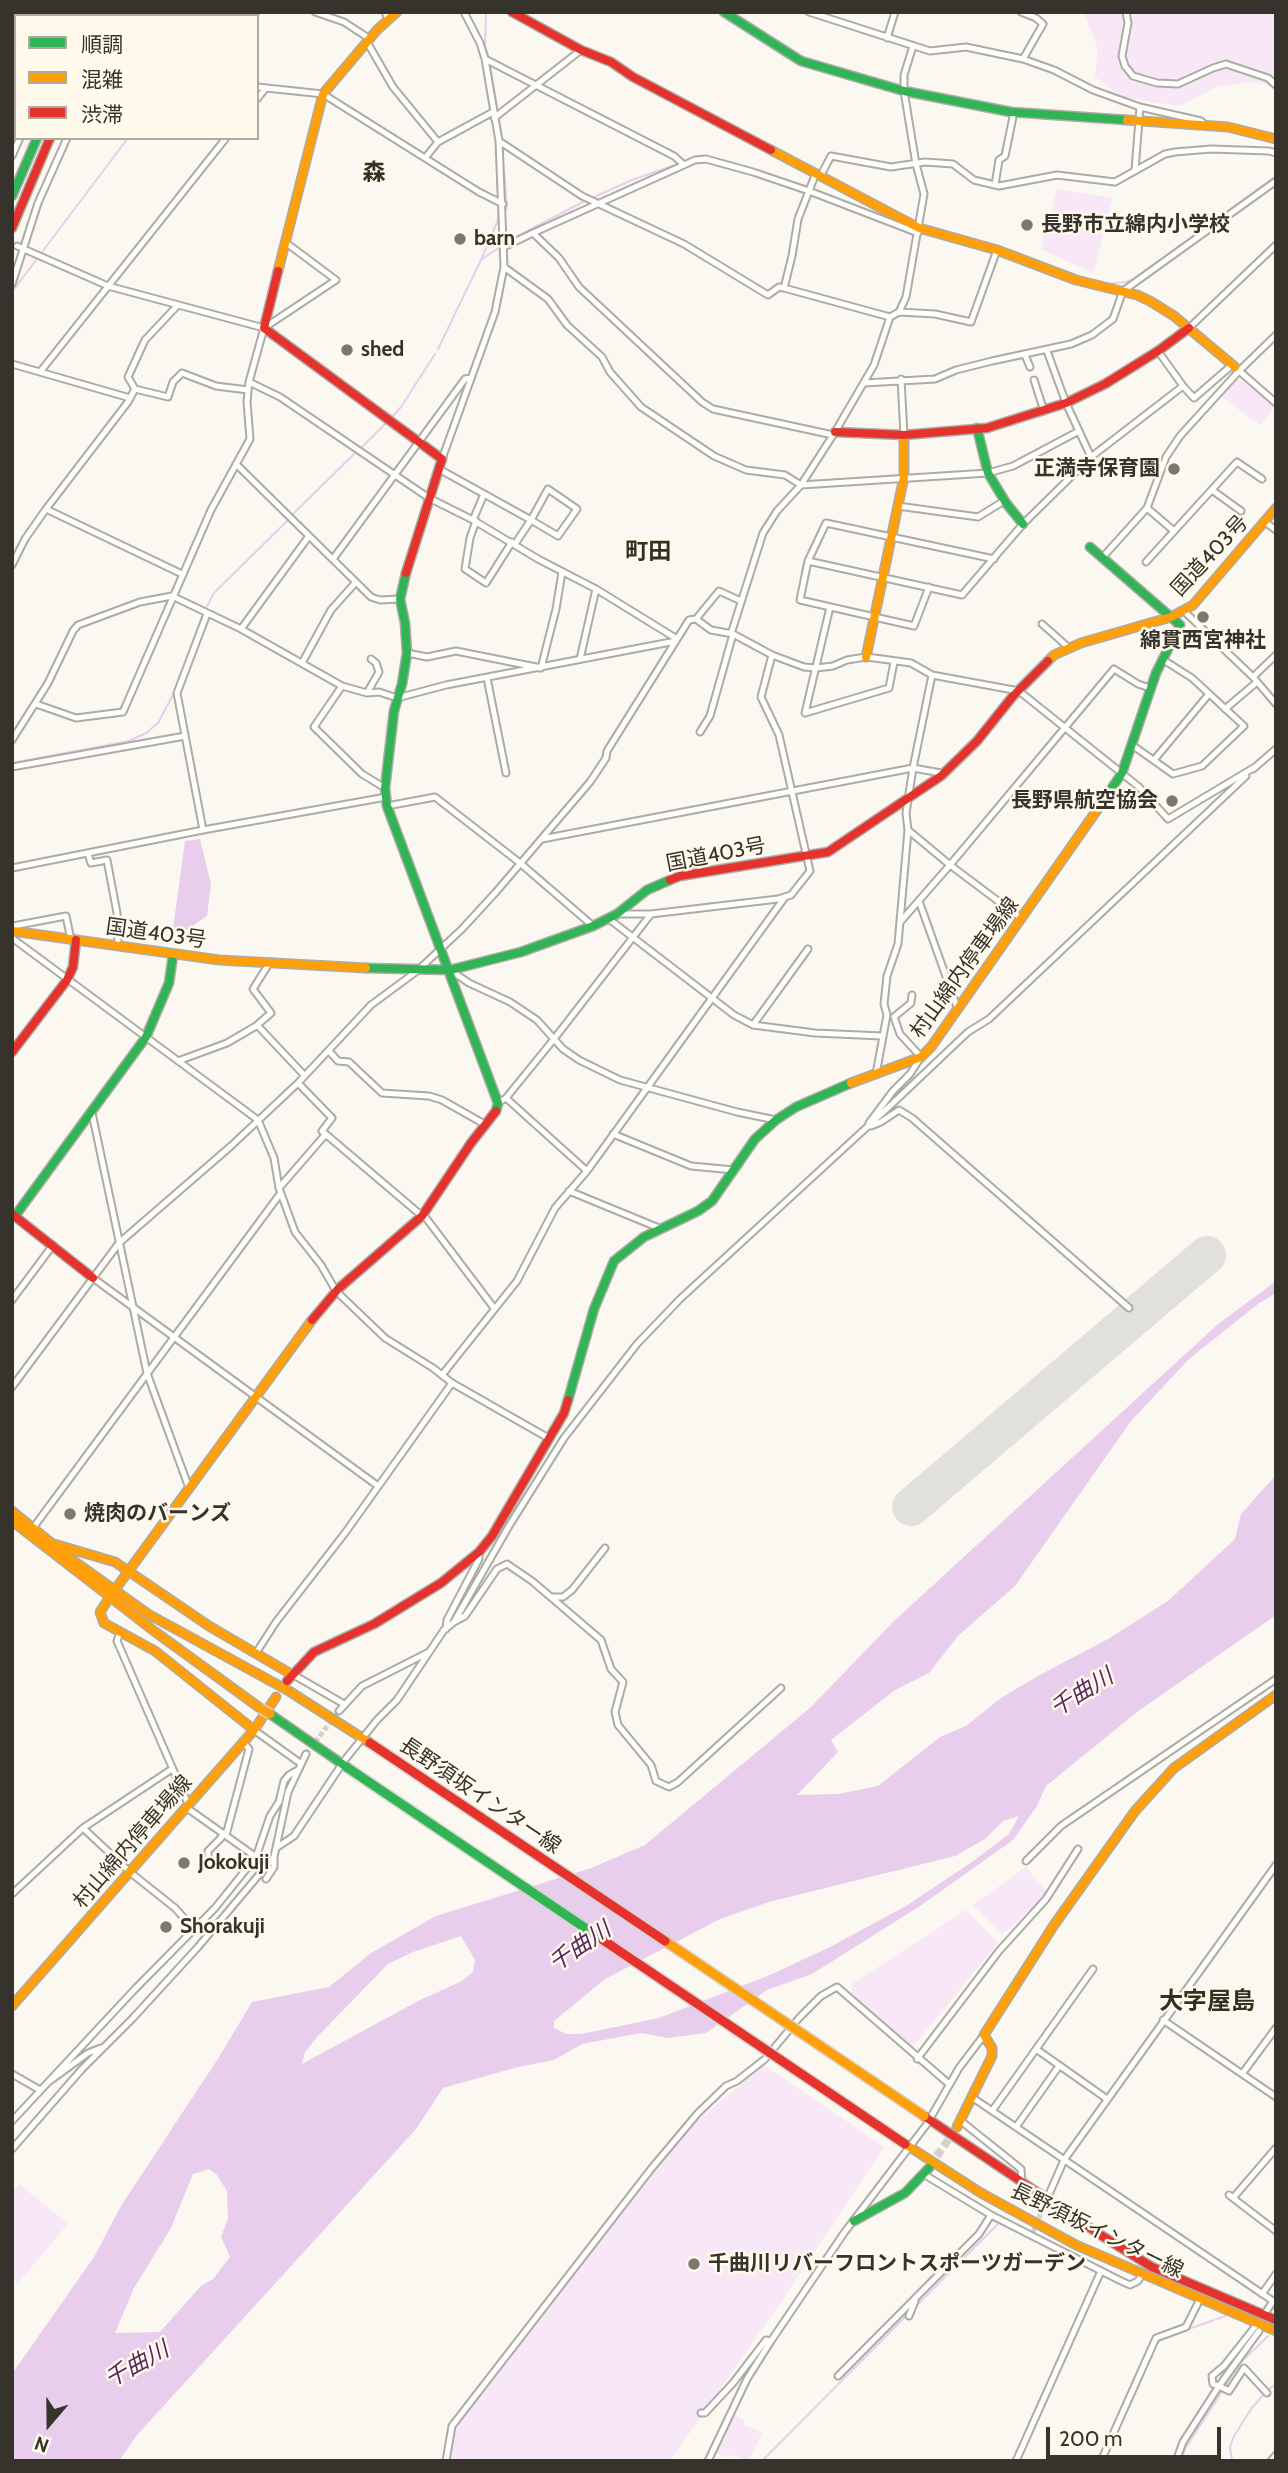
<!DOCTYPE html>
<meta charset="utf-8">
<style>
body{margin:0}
#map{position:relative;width:1288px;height:2473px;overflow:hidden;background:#faf8f0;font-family:Cabin,"Noto Sans JP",sans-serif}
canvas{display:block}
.frame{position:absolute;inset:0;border:14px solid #36332c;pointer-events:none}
.legend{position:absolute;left:14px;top:14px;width:245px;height:126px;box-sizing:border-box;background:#fffaeb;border:2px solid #afaa9f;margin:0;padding:9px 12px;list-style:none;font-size:21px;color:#36332c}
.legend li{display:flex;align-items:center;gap:14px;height:35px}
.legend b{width:35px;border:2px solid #afaa9f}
.north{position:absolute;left:14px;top:2389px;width:70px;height:70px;-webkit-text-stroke:5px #fffaeb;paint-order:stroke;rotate:200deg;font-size:19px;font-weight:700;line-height:28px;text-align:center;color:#36332c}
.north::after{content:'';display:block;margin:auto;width:24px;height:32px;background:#36332c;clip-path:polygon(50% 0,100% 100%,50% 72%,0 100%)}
.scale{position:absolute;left:1046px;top:2427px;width:175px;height:32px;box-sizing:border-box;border:4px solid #36332c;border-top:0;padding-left:9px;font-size:21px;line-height:24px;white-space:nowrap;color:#36332c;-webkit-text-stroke:5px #fffaeb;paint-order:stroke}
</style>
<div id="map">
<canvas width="1288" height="2473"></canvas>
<div class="frame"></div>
<ul class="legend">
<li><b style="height:9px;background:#30b455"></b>順調</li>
<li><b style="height:9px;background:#ff9f0a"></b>混雑</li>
<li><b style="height:9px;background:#e5322d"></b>渋滞</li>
</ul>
<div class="north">N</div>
<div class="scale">200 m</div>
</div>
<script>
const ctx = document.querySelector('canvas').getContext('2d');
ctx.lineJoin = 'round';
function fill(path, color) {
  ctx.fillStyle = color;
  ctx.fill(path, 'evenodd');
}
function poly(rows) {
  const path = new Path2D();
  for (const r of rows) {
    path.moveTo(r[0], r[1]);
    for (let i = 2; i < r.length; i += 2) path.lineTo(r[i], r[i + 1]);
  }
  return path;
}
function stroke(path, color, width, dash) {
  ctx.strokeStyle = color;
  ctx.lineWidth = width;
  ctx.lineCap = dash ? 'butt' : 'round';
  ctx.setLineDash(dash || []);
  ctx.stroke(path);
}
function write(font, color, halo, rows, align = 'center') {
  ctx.font = font + ' Cabin,"Noto Sans JP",sans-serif';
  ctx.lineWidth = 5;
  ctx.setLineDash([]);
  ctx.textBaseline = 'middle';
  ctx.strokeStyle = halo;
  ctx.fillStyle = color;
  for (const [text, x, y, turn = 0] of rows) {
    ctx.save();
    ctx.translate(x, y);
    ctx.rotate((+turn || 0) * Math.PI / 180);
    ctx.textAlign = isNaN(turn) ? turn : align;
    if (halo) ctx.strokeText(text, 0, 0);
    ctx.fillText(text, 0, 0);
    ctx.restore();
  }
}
fill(poly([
 [1084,12,1276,12,1276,93,1266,84,1254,82,1219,86,1179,106,1122,97,1095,77,1098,49],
 [1057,189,1113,198,1093,273,1041,249],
 [1235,376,1275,406,1260,425,1219,395],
 [1026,1867,1048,1893,1002,1935,973,1905],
 [966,1910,998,1943,912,2048,851,1993,852,1984],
 [764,2065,884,2147,783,2299,670,2461,448,2461,456,2425,609,2228,696,2122],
 [19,2184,68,2224,18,2283,12,2278,12,2192],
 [732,2414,744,2420,744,2425,762,2432,749,2461,731,2455,729,2458,714,2452]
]), '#f8e7f7');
fill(poly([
 [200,839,211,884,207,916,176,937,172,936,185,841],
 [1276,1281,1276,1293,1258,1304,1189,1359,1131,1421,1015,1586,958,1636,929,1673,895,1690,831,1740,838,1752,797,1795,838,1794,878,1786,940,1737,966,1726,1001,1698,1038,1676,1108,1639,1168,1601,1235,1539,1241,1514,1276,1475,1276,1615,1137,1712,1046,1786,1037,1806,1013,1840,920,1906,812,1974,767,1990,706,2033,668,2038,641,2033,582,2044,554,2060,518,2067,443,2088,416,2129,137,2435,119,2461,12,2461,12,2374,94,2257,121,2206,219,2057,252,2002,329,1987,371,1953,436,1916,591,1868,645,1845,811,1707,894,1621,1217,1325],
 [1019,1816,1009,1834,972,1862,906,1906,830,1947,770,1975,659,2018,581,2034,566,2034,554,2028,554,2021,605,1979,720,1919,769,1902,955,1856,985,1839,1003,1821],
 [461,1936,475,1960,473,1972,460,1982,420,2000,302,2064,305,2052,317,2037,388,1964,413,1952],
 [209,2169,217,2175,227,2191,228,2218,221,2237,230,2257,213,2279,201,2286,160,2332,115,2333,134,2288,171,2228,193,2174]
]), '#e9cdec');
stroke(poly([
 [486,12,485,45,489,59],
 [184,16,185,12],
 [490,65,498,112],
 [499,118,502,140],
 [502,145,507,208,503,211],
 [754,170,802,186],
 [592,198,632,180,678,164],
 [882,216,903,224],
 [925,226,996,246],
 [508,241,587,200],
 [1008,250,1081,277,1107,284,1126,282,1134,279,1276,176],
 [481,260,500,215],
 [12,292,128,138],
 [438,349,481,260,501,246],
 [393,416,401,407,435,354],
 [361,448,387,422],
 [292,515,356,452],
 [206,608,214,593,288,520],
 [180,678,202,616],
 [12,763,129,741,146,733,158,723,174,693],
 [1258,1885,1276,1861],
 [915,2307,998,2224],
 [1217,2319,1225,2316],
 [1166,2337,1214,2320],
 [1145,2370,1148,2363],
 [1226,2385,1241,2362,1268,2336],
 [1268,2390,1276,2384],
 [1121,2423,1143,2373],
 [762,2461,906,2316],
 [1181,2461,1185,2449,1223,2390],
 [1232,2461,1230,2447,1233,2438,1251,2409,1264,2394]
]), '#e9cdec', 2);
stroke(poly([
 [911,1507,1207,1255]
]), '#e2e0db', 38);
stroke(poly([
 [306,1754,339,1711],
 [1033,2232,1047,2198],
 [1269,2317,1276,2308]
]), '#d3d1c9', 5, [5, 2.5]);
stroke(poly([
 [930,2166,957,2127]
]), '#d3d1c9', 8, [8, 4]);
const street = poly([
 [203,12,210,16],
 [315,12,344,22,370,39],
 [385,12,388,19],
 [809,12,930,51,966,47,1023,59,1054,70,1093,90,1115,98,1140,107,1201,121,1205,125],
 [1021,12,1036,18,1043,24,1023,59],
 [1126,12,1128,23,1122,56,1125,66,1133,76,1157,83,1178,84,1213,68,1226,64,1268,78,1276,85],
 [28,16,29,12],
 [94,16,97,12],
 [150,16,154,12],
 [254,16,256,12],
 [887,38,895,12],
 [367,42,393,87,438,142],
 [12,45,16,38],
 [485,59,674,156,684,165],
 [12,61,16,62],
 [257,87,323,94,479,192,503,204],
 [257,99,266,88],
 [494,118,581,50],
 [499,141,582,196,684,244,768,295,779,287,784,288,890,317],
 [12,156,20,138],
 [425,158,438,142,493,112],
 [1135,170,1140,107],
 [821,175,831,156,891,167,925,162,953,164,974,180,999,186,1057,175,1115,182,1165,154,1175,152,1211,149,1269,151,1276,153],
 [995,185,999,160,1005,156,1014,112],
 [533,233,695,160,706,159,753,172,809,191,918,233],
 [17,246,108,286,264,328],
 [504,247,533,233,559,258,579,287,702,402,713,409,833,435],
 [504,267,548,299,567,325,602,357,610,372,641,407,714,456,746,470,785,475,801,485,988,473,1013,466,1079,431],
 [12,284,38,203,67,138],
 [784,288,792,256,798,219,816,173],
 [899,312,906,297,924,194,916,164,904,91,904,75,913,46],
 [1189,328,1276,245],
 [1047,351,1066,403,1091,457,1183,386,1158,351],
 [1025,355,1030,367],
 [12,364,130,398],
 [1237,369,1276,403],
 [40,372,226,138],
 [901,379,904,435],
 [1034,380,1044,411],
 [249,382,280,397,429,498,473,520,538,559,596,589,677,639],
 [864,383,935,379,956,370,992,361,1071,344,1092,335,1113,319,1123,291,1276,181],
 [1183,386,1194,398,1232,365],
 [135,389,168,397,173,382,182,373,216,386,248,390],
 [442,459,495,312,504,267,499,141,485,59,480,43,464,12],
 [236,464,371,597,380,600,400,599],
 [439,469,531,520,515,544],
 [548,489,577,509,558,536,531,520,548,489],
 [1212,490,1241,511],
 [898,506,978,517,1004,501],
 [1147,508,1174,531],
 [46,509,182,574],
 [473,520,484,494],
 [476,521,470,538,465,569,486,583,512,542],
 [1265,522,1276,530],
 [1102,558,1147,508,1166,457,1180,436,1239,371,1276,335],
 [333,559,465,379,471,378],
 [808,561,962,595,1023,524,1091,457],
 [1146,562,1237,462,1262,479],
 [12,565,25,539,46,509,128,402,135,389,128,377,145,340,177,306],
 [929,587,914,626,800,600,808,561,826,523,994,559],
 [830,607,805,713,889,688,894,662],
 [207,614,177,693,203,830,386,797],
 [1187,614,1253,677,1276,704],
 [696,619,719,591,741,601],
 [1042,624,1068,647],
 [241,629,309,536],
 [731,634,763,533,777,511,801,485,835,432,874,365,890,317,899,312,935,314,971,322,997,250],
 [407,653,427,657,456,651,541,668,556,609,562,572],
 [580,659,596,589],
 [302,663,331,610,356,582],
 [1253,677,1276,655],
 [487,678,506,773],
 [342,686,314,727,362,774,385,788],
 [367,693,379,672,376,663,371,659],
 [36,704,76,718,123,712,211,510,250,439,247,402,249,382,264,328,336,280,285,242],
 [1225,709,1257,682],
 [700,732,710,716,733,634],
 [12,740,48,683,73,631,78,625,140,602,172,596,241,629,342,686,367,693,379,692,397,698,446,685,676,641],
 [1132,745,1173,774,1202,766,1244,726,1192,678,1162,659],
 [1154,760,1209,694],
 [12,767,185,736],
 [1253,769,1276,749],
 [387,806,435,797,520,863,593,926],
 [908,830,950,865,1022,919],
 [542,839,913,768,941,773],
 [88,854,91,863,107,860,117,913,118,946],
 [12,868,203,830],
 [919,901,958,1010],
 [618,914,651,914,778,899,791,895,810,871,779,735,761,697,772,655],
 [609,919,734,1015,753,1025,815,1033,882,1036],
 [901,921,950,865,1114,669,1138,684,1150,688],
 [12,929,13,926,66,916,71,940],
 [12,938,258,1120,274,1158,279,1188,295,1232,321,1265,336,1291,385,1338,433,1368,452,1383,550,1439],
 [450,970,469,983,510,1002,537,1020,563,1049,579,1060,620,1080,737,1112,776,1120],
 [257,1025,304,1075],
 [753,1025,808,949],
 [329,1051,338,1061,349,1062,382,1093,429,1096,442,1100,486,1125],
 [178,1061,227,1043,256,1026,271,1013,253,989,270,962],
 [876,1074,887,1015,884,1004,887,976,898,944,908,830,906,813,913,768,932,675],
 [298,1083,332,1118,322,1131,422,1216],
 [506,1098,587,1171],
 [498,1103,506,1098,554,1039,651,914],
 [92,1113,147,1373,189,1488],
 [869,1123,893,1091,910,1074,921,1057,900,1034,894,1017,911,1003,912,995],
 [871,1126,881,1122,899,1110,912,1118,1129,1308],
 [613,1134,691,1166,734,1170],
 [279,1188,325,1135],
 [569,1191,659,1228],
 [423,1214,494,1308],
 [93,1278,378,1486],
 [12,1300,53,1245],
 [442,1375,517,1281,555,1208,587,1171,785,897],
 [12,1387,119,1243,231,1146,298,1083,371,1005,417,971,462,929,496,892,590,782,606,758,607,751,689,620,696,619,711,630,733,634,772,655,804,667,816,668,833,666,847,660,866,657,882,659,911,663,932,675,1019,691,1139,787,1168,819,1255,767],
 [33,1528,280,1194],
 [553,1597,563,1597,572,1590,605,1548],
 [454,1622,465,1616,497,1569,507,1564,532,1581,601,1640,611,1669,623,1682,615,1712,618,1725,651,1765,656,1781,669,1787,678,1782,781,1688],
 [446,1629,447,1620,479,1559,479,1553],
 [120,1632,117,1641,189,1806],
 [256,1653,276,1622,345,1533,452,1383],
 [292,1674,344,1704],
 [339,1711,362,1686,429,1652],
 [254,1730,300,1763],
 [83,1828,131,1873,175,1908,194,1929],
 [226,1835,249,1749,243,1742],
 [276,1848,294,1836,344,1761,377,1720,397,1700,444,1630,454,1622,509,1526,564,1438,637,1344,680,1299,891,1105,968,1032,989,1019,1246,776],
 [256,1857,270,1816,279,1802,284,1781,289,1775,296,1771],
 [208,1859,208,1851,221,1838,223,1833],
 [1026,1861,1061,1826,1276,1679],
 [266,1879,274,1867,274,1857],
 [12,1894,83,1828,172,1769],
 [1163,2020,1276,2097],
 [1036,2049,1107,2099],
 [917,2059,999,1951,1046,1899,1078,1849],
 [12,2074,40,2090],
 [1242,2074,1276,2028],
 [51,2080,88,2053,101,2048],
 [973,2098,1273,2301,1264,2315],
 [992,2111,1093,1969],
 [12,2121,135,1989,215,1908,256,1857,187,1808],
 [961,2121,1021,2169,1022,2182],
 [1016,2127,1059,2066],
 [12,2149,82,2069,133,2018,198,1947,274,1857,288,1792,306,1754],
 [925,2175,991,2215,1121,2281,1130,2285,1138,2281,1142,2274],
 [1050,2192,1064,2160,1276,1865],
 [1229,2195,1276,2231],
 [1233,2198,1276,2148],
 [1262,2294,1276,2274],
 [909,2316,915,2301],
 [1259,2331,1219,2386,1229,2391,1244,2368,1267,2393],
 [838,2376,979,2234,991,2215],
 [701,2413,705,2413,733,2383,766,2340,771,2341],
 [446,2461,452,2426,651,2169,698,2113,726,2086,737,2081,765,2059,799,2018,821,1996,837,1987,949,2084],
 [708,2461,747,2379,771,2341,844,2233,927,2124,959,2068,984,2035],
 [1016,2461,1101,2271],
 [1101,2461,1156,2338,1186,2327,1200,2299],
 [1176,2461,1183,2442,1219,2386,1213,2384,1212,2376,1224,2366,1258,2323],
 [1271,2461,1276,2455]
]);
const fast = poly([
 [724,12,801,61,904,91,1011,112,1127,120],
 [127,16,130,12],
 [12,196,37,138],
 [977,428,988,473,1006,503,1023,524],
 [1090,547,1180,625,1156,673,1122,773,1097,810],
 [406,573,400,599,405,623,407,653,402,684,394,711,385,788,387,806,498,1103,496,1111],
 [366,968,450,970,521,952,593,926,617,914,647,890,670,880],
 [15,1216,146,1037,169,983,173,955],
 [568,1400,594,1309,614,1261,644,1237,698,1211,712,1201,755,1139,776,1120,796,1107,851,1083],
 [270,1714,348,1768],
 [854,2221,905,2193,929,2168]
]);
const slow = poly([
 [113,16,116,12],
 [1127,120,1228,127,1276,139],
 [771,150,919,228,997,250,1076,280,1137,295,1150,301,1174,316,1235,367],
 [278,271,323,94,377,30,397,12],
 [866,657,904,477,904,435],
 [1048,661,1054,655,1081,643,1171,617,1193,605,1276,508],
 [12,931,219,960,366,968],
 [851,1083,921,1057,931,1047,1097,810],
 [12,1511,71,1559,148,1614,289,1691,370,1743],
 [12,1521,154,1631,260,1708],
 [54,1544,115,1562,209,1626,291,1674],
 [114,1591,312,1320],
 [110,1597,100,1612,104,1623,155,1651,254,1730],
 [12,2006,254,1730,276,1697],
 [957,2127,992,2056,992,2048,984,2035,1054,1925,1135,1811,1174,1768,1276,1695],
 [905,2144,981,2193,1076,2245,1276,2331]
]);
const jam = poly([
 [512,12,581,50,611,62,633,77,771,150],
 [12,228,50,138],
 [278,271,264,328,442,459,406,573],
 [835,432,904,435,987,428,1066,403,1105,384,1158,351,1189,328],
 [670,880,680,876,828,852,941,776,977,741,1013,696,1048,661],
 [12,1052,67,980,73,967,76,940],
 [12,1214,93,1278],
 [312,1320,338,1289,422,1216,471,1143,496,1111],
 [287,1681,314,1652,374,1624,441,1583,479,1552,492,1536,564,1413,568,1400],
 [924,2116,1099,2234,1152,2267,1276,2320]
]);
stroke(street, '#adaba5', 9);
stroke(fast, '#adaba5', 11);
stroke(slow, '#adaba5', 11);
stroke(jam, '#adaba5', 11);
stroke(street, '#fefefd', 5);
stroke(fast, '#30b455', 8);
stroke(slow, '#ff9f0a', 8);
stroke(jam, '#e5322d', 8);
const fastBridge = poly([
 [348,1768,603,1940]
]);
const slowBridge = poly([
 [260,1708,270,1714],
 [665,1941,924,2116]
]);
const jamBridge = poly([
 [370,1743,665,1941],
 [603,1940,905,2144]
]);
stroke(fastBridge, '#d5d4cf', 12, []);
stroke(slowBridge, '#d5d4cf', 12, []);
stroke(jamBridge, '#d5d4cf', 12, []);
stroke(fastBridge, '#30b455', 9);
stroke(slowBridge, '#ff9f0a', 9);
stroke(jamBridge, '#e5322d', 9);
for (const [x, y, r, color] of [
 [1027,225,7,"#7b7871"],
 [460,239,7,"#7b7871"],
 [347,350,7,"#7b7871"],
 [1174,469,7,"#7b7871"],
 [1203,617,7,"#7b7871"],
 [1172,801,7,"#7b7871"],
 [70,1514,7,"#7b7871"],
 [184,1863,7,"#7b7871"],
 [166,1927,7,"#7b7871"],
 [694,2264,7,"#7b7871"]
]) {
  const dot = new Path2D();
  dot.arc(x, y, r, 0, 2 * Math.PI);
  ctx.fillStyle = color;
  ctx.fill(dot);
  stroke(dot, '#fffaeb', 2.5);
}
write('bold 21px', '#36332c', '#fffaeb', [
 ["長野市立綿内小学校",1041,225],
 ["barn",474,239],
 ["shed",361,350],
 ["正満寺保育園",1160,469,"right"],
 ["綿貫西宮神社",1203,641,"center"],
 ["長野県航空協会",1158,801,"right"],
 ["焼肉のバーンズ",84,1514],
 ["Jokokuji",198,1863],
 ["Shorakuji",180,1927],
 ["千曲川リバーフロントスポーツガーデン",708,2264]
], 'left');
write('21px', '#36332c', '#fffaeb', [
 ["国道403号",1210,556,-47],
 ["国道403号",716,855,-11],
 ["国道403号",156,934,8],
 ["村山綿内停車場線",965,968,-54],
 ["長野須坂インター線",480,1796,34],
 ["村山綿内停車場線",133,1842,-49],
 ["長野須坂インター線",1097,2231,26]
]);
write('bold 23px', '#353122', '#fffaeb', [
 ["森",374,173],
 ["町田",648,552]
]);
write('italic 23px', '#582961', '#fffaeb', [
 ["千曲川",1082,1693,-32],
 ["千曲川",580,1947,-34],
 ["千曲川",137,2365,-29]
]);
write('bold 24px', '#353122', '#fffaeb', [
 ["大字屋島",1207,2002]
]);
</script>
